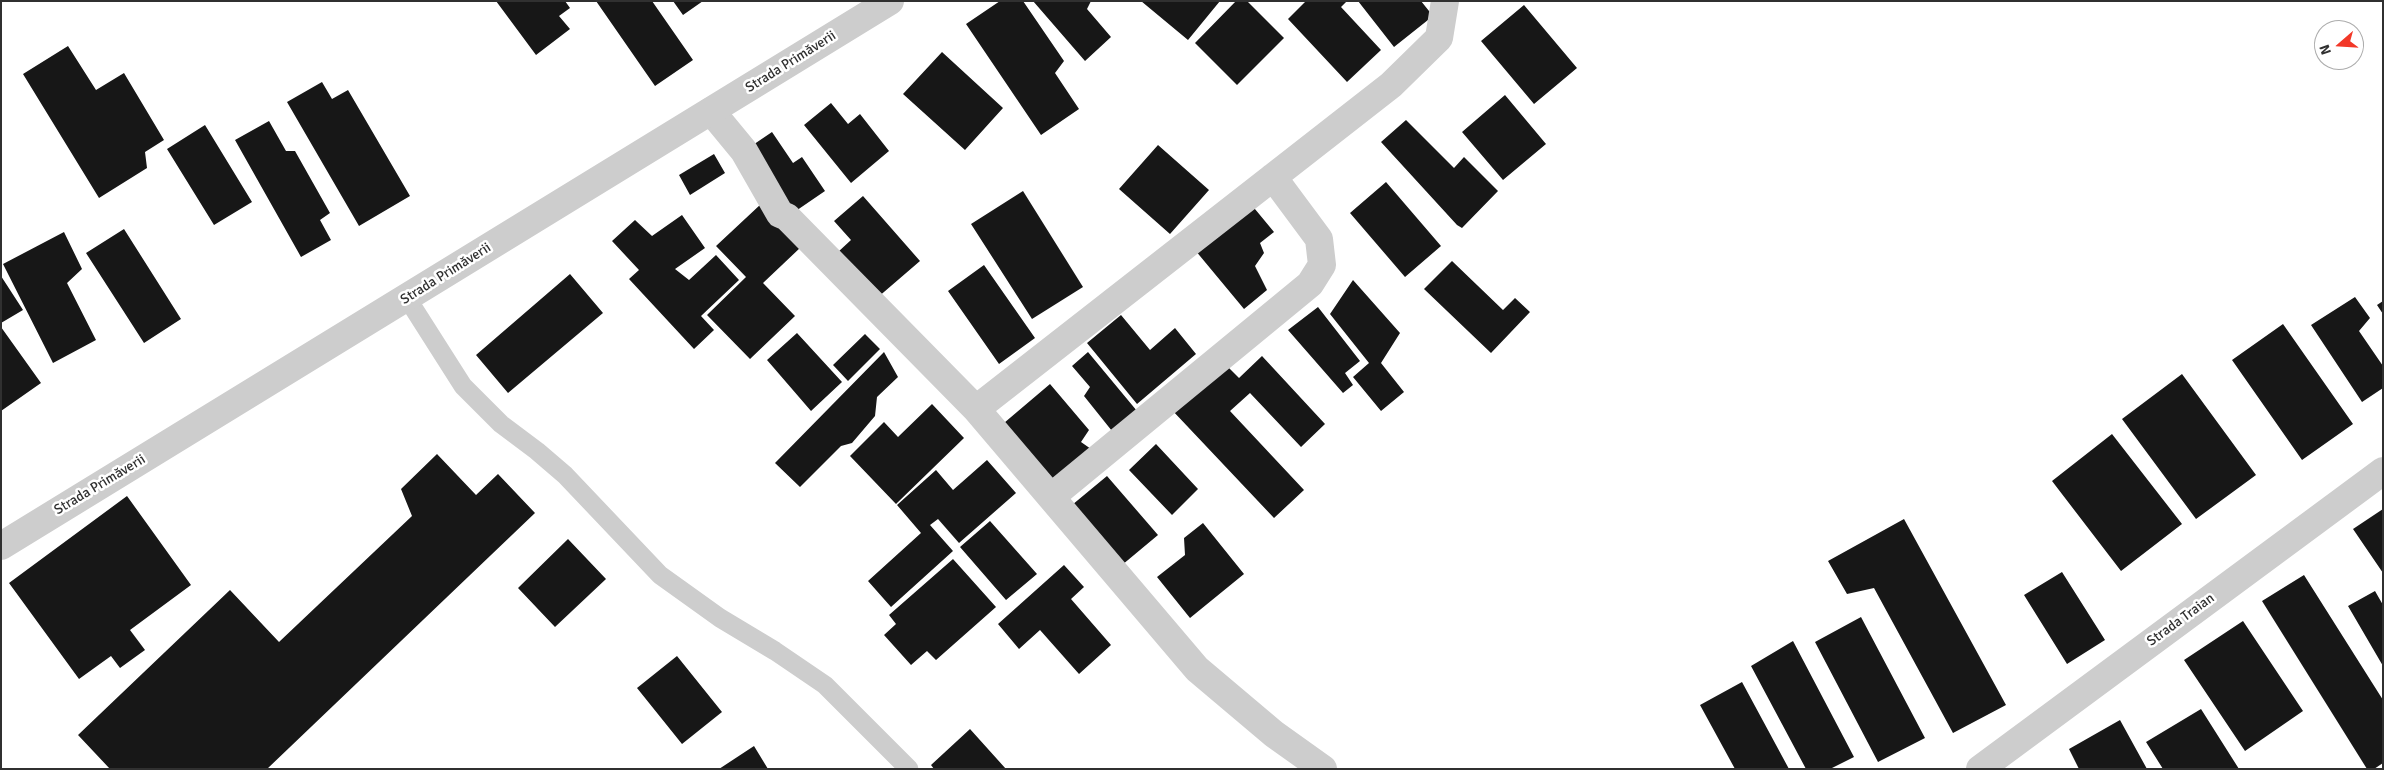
<!DOCTYPE html>
<meta charset="utf-8">
<style>
body{margin:0}
#map{position:relative;width:2384px;height:770px;overflow:hidden;background:#fff;font-family:Signika,sans-serif}
canvas{display:block}
.frame{position:absolute;inset:0;border:2px solid #303030;pointer-events:none}
.north{position:absolute;left:2314px;top:20px;width:50px;height:50px;box-sizing:border-box;background:#fff;border:1px solid #acacac;border-radius:50%;rotate:251deg;font-size:14px;font-weight:700;line-height:20px;text-align:center;color:#303030}
.north::after{content:'';display:block;margin:auto;width:18px;height:22px;background:#f23828;clip-path:polygon(50% 0,100% 100%,50% 72%,0 100%)}
</style>
<div id="map">
<canvas width="2384" height="770"></canvas>
<div class="frame"></div>
<div class="north">N</div>
</div>
<script>
const ctx = document.querySelector('canvas').getContext('2d');
ctx.lineJoin = 'round';
function fill(path, color) {
  ctx.fillStyle = color;
  ctx.fill(path, 'evenodd');
}
function poly(rows) {
  const path = new Path2D();
  for (const r of rows) {
    path.moveTo(r[0], r[1]);
    for (let i = 2; i < r.length; i += 2) path.lineTo(r[i], r[i + 1]);
  }
  return path;
}
function stroke(path, color, width, dash) {
  ctx.strokeStyle = color;
  ctx.lineWidth = width;
  ctx.lineCap = dash ? 'butt' : 'round';
  ctx.setLineDash(dash || []);
  ctx.stroke(path);
}
function write(font, color, halo, rows, align = 'center') {
  ctx.font = font + ' Signika,sans-serif';
  ctx.lineWidth = 5;
  ctx.setLineDash([]);
  ctx.textBaseline = 'middle';
  ctx.strokeStyle = halo;
  ctx.fillStyle = color;
  for (const [text, x, y, turn = 0] of rows) {
    ctx.save();
    ctx.translate(x, y);
    ctx.rotate((+turn || 0) * Math.PI / 180);
    ctx.textAlign = isNaN(turn) ? turn : align;
    if (halo) ctx.strokeText(text, 0, 0);
    ctx.fillText(text, 0, 0);
    ctx.restore();
  }
}
fill(poly([
 [496,1,565,1,570,8,559,16,570,29,536,55],
 [596,1,652,1,693,60,655,86],
 [673,1,703,1,683,15],
 [1000,1,1023,1,1064,61,1055,73,1079,109,1041,135,966,24],
 [1033,1,1091,1,1087,9,1111,37,1085,61],
 [1141,1,1220,1,1188,40],
 [1236,1,1247,1,1284,38,1237,85,1195,43],
 [1306,1,1347,1,1341,7,1381,50,1347,82,1288,19],
 [1358,1,1421,1,1433,16,1394,47],
 [1524,5,1577,68,1534,104,1481,41],
 [68,46,96,90,124,73,164,140,145,152,147,168,99,198,23,74],
 [942,52,1003,108,965,150,903,94],
 [322,82,332,99,348,90,410,196,359,226,287,102],
 [1505,95,1546,144,1503,180,1462,132],
 [831,103,848,124,860,114,889,151,851,183,804,125],
 [1406,120,1454,168,1464,157,1498,191,1462,228,1457,225,1381,142],
 [269,121,286,151,295,151,330,213,320,220,331,240,301,257,235,140],
 [205,125,252,202,214,225,167,149],
 [772,132,793,163,802,157,825,191,787,217,744,151],
 [1158,145,1209,190,1170,234,1119,189],
 [714,154,725,173,690,195,679,175],
 [1386,182,1441,246,1405,277,1350,213],
 [1023,191,1083,287,1032,319,971,224],
 [863,196,920,261,877,298,838,252,851,240,834,221],
 [1250,203,1274,232,1260,243,1264,253,1255,266,1267,290,1244,309,1195,250],
 [761,204,801,247,763,283,795,316,750,359,707,315,746,277,716,246],
 [682,215,705,248,675,269,689,280,716,255,739,280,701,316,714,330,694,349,629,279,639,270,612,241,635,220,652,236],
 [124,229,181,319,144,343,86,253],
 [64,232,82,269,67,283,96,340,53,363,3,264],
 [1452,261,1503,310,1515,298,1530,312,1491,353,1424,289],
 [984,265,1035,338,999,364,948,291],
 [570,274,603,313,508,393,476,355],
 [1,276,23,310,1,323],
 [1353,280,1400,333,1381,363,1404,392,1381,411,1353,377,1369,363,1330,314],
 [2355,297,2370,318,2359,331,2383,366,2383,388,2362,402,2311,325],
 [2383,301,2383,314,2377,305],
 [1318,307,1360,361,1345,373,1353,385,1343,393,1288,330],
 [1121,315,1150,350,1175,328,1196,354,1137,404,1087,343],
 [2283,324,2353,424,2302,460,2232,360],
 [1,327,41,383,1,411],
 [797,333,842,382,811,411,767,360],
 [865,334,880,349,848,381,833,365],
 [884,352,898,377,877,397,875,416,852,443,841,446,800,487,775,463],
 [1088,352,1137,411,1112,431,1084,396,1090,387,1072,366],
 [1262,356,1325,424,1301,447,1250,393,1230,411,1304,490,1274,518,1171,409,1222,361,1239,378],
 [2182,374,2256,475,2196,519,2122,419],
 [1050,384,1089,430,1081,442,1091,449,1053,481,1004,423],
 [932,404,964,438,896,504,850,456,884,422,898,437],
 [2112,434,2182,524,2121,571,2052,481],
 [1156,444,1198,489,1172,515,1129,470],
 [437,454,476,495,498,474,535,513,267,769,110,769,78,735,230,590,279,642,412,516,401,489],
 [987,460,1016,493,959,543,938,519,930,525,953,551,891,607,868,581,921,533,897,505,936,470,953,490],
 [1107,476,1158,535,1122,565,1072,505],
 [127,496,191,585,130,630,145,650,120,668,111,656,79,679,9,583],
 [2383,509,2383,573,2353,529],
 [1904,519,2006,705,1953,733,1874,588,1847,594,1828,561],
 [990,521,1037,574,1006,600,960,547],
 [1203,523,1244,574,1190,618,1157,577,1185,555,1184,538],
 [568,539,606,579,555,627,518,588],
 [953,559,996,607,936,660,927,651,911,665,884,635,896,624,889,615],
 [1064,565,1084,587,1071,599,1111,645,1079,674,1040,630,1019,649,998,624],
 [2062,572,2105,640,2067,664,2024,595],
 [2304,575,2383,700,2383,763,2374,769,2367,769,2262,601],
 [2375,591,2383,605,2383,666,2348,606],
 [1861,617,1925,738,1878,762,1815,642],
 [2243,621,2303,711,2245,751,2184,660],
 [1793,641,1854,757,1830,769,1806,769,1751,666],
 [677,656,722,712,682,744,637,688],
 [1742,682,1789,769,1735,769,1700,705],
 [2201,709,2239,769,2163,769,2146,742],
 [2120,720,2147,769,2079,769,2069,749],
 [970,729,1006,769,934,769,931,765],
 [754,746,768,769,719,769]
]), '#171717');
stroke(poly([
 [407,298,463,386,501,424,537,451,565,475,660,575,720,618,775,651,825,685,909,769]
]), '#cdcdcd', 19);
stroke(poly([
 [711,111,744,151,780,214,787,217,976,409,1197,669,1274,734,1323,769],
 [976,409,1391,85,1439,38,1445,1],
 [1051,497,1310,284,1322,265,1319,239,1273,177],
 [1980,769,2383,471]
]), '#cdcdcd', 28);
stroke(poly([
 [1,546,890,1]
]), '#cdcdcd', 28);
write('14px', '#303030', '#fff', [
 ["Strada Primăverii",791,62,-32],
 ["Strada Primăverii",446,274,-32],
 ["Strada Primăverii",100,485,-31],
 ["Strada Traian",2181,620,-36]
]);
</script>
